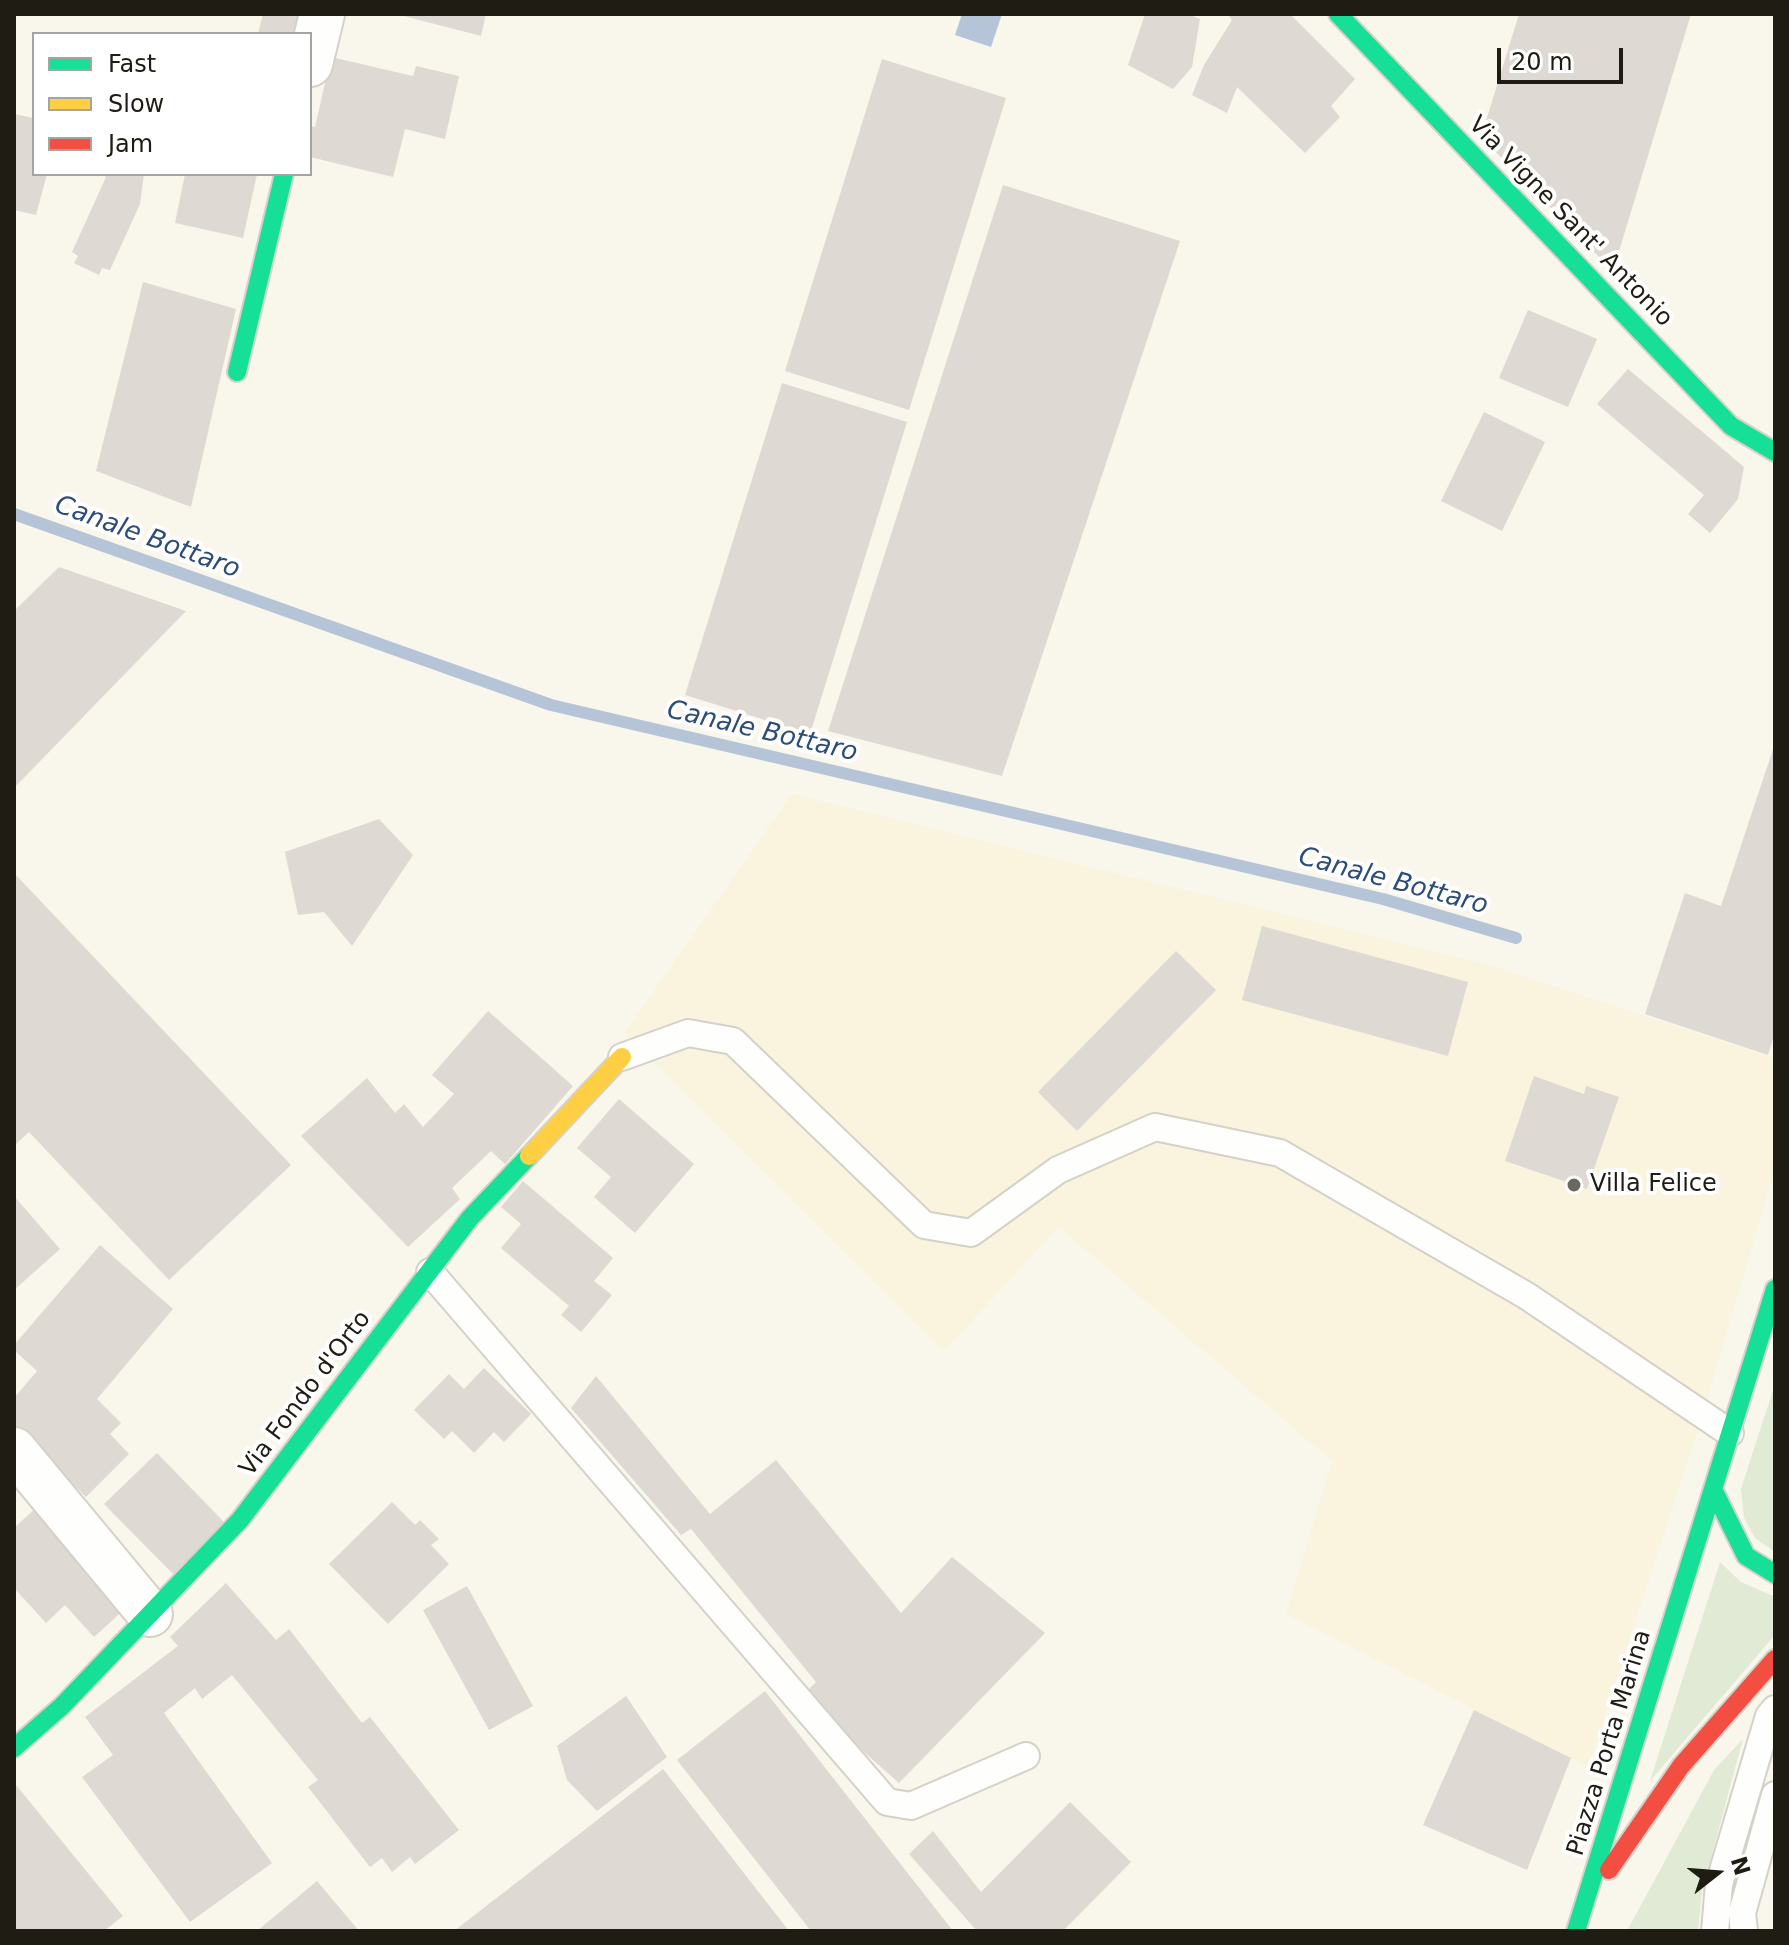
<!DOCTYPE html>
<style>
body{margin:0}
#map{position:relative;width:1789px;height:1945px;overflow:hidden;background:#f9f6ec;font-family:"DejaVu Sans",sans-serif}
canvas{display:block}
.frame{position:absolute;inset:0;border:16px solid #1e1c13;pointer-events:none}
.legend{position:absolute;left:32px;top:32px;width:280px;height:144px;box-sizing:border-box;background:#fff;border:2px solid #a5a4a1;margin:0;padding:10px 14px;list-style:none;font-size:24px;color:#1e1c13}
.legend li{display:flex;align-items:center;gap:16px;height:40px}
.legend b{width:40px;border:2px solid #a5a4a1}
.north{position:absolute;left:1677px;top:1833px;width:80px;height:80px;-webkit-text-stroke:6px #fff;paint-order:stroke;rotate:73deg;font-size:22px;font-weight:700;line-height:32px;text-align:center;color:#1e1c13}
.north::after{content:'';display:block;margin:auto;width:28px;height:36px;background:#1e1c13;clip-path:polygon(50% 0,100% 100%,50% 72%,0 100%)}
.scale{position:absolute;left:1497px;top:48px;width:126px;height:36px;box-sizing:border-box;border:4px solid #1e1c13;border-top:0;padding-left:10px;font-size:24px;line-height:28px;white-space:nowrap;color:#1e1c13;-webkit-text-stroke:6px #fff;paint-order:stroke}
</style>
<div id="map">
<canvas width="1789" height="1945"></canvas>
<div class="frame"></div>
<ul class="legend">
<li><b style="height:10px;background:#16e098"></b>Fast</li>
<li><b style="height:10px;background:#ffcf43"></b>Slow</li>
<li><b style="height:10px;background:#f24e42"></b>Jam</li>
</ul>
<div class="north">N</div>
<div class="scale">20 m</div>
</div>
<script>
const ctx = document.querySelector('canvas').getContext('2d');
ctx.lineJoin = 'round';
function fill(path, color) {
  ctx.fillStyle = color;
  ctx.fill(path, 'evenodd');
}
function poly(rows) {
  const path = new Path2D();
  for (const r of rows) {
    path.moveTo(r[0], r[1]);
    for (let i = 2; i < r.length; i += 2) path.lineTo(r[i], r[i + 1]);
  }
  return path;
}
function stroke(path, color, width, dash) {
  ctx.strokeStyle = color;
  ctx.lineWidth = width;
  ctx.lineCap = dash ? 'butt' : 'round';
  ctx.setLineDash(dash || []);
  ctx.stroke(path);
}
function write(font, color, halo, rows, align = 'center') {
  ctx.font = font + ' "DejaVu Sans",sans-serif';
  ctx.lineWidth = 8;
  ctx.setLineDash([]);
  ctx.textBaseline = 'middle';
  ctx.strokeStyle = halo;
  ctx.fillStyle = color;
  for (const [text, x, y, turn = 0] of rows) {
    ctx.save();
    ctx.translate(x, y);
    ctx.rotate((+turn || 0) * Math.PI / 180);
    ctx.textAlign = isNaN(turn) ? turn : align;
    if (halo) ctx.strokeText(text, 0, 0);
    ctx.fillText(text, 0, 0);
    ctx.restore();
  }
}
fill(poly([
 [792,794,1483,963,1775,1058,1775,1170,1697,1433,1588,1767,1286,1614,1332,1461,1059,1227,944,1351,624,1033]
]), '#faf4de');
fill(poly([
 [1775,1384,1775,1552,1755,1538,1744,1518,1741,1489],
 [1720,1562,1741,1582,1775,1597,1775,1635,1650,1781],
 [1743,1739,1702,1891,1698,1931,1627,1931,1714,1770]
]), '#e1ead5');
fill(poly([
 [962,14,1002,14,991,47,955,35]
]), '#b5c4d6');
stroke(poly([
 [14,514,551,705,1383,899,1516,938]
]), '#b5c4d6', 12);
fill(poly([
 [263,14,313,14,308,34,258,34],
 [396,14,486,14,481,36],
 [1145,14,1188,14,1200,19,1192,67,1173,89,1128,65],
 [1227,14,1290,14,1355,79,1331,106,1340,117,1305,153,1237,87,1227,113,1192,95,1204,65,1232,20],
 [1519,14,1691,14,1613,271,1481,137],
 [331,57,413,76,416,66,459,76,445,139,405,129,393,177,310,157,310,126,315,127],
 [882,59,1006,98,909,410,785,371],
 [14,114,34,118,34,174,47,174,36,215,14,210],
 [102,174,144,174,140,204,110,270,102,268,99,275,74,263,78,256,72,252,106,177],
 [185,174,257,174,243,238,175,223],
 [1003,185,1180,241,1002,776,828,731],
 [143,282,236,309,191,507,96,471],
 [1528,310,1597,339,1568,407,1499,378],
 [1628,369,1744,467,1738,499,1710,533,1688,514,1704,495,1597,404],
 [782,383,907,422,810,734,685,695],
 [1484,412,1545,442,1502,531,1441,501],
 [59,567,186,611,14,788,14,611],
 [1774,746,1775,1032,1768,1055,1645,1014,1685,893,1721,906],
 [379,819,413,855,352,946,324,912,298,915,285,852],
 [14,873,291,1165,169,1280,29,1132,14,1146],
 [1262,926,1468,982,1448,1056,1242,1000],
 [1176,951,1216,990,1077,1131,1038,1092],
 [488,1011,573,1086,505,1164,491,1151,452,1188,460,1199,408,1247,301,1136,367,1078,395,1113,404,1104,423,1127,454,1094,432,1075],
 [1534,1076,1584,1094,1586,1086,1619,1097,1587,1189,1505,1161],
 [619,1099,694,1164,635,1233,594,1197,611,1177,577,1148],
 [523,1181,613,1258,594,1281,612,1295,581,1332,561,1315,569,1306,501,1248,521,1224,501,1207],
 [14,1196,60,1249,14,1290],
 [100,1245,173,1309,97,1399,121,1423,110,1434,129,1454,86,1497,14,1426,14,1398,37,1371,14,1350,14,1345],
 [484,1368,531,1414,504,1442,494,1432,474,1453,452,1431,444,1439,414,1410,449,1374,464,1389],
 [596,1376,710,1514,776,1460,901,1613,952,1557,1045,1633,899,1783,847,1737,806,1692,816,1682,691,1529,681,1535,571,1408],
 [157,1453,225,1523,173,1574,104,1504],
 [392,1502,415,1525,420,1520,439,1539,431,1545,449,1564,388,1624,329,1564],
 [37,1507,127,1607,94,1637,65,1605,46,1623,14,1588,14,1528],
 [226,1583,276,1640,289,1629,362,1723,370,1717,459,1830,415,1864,410,1857,392,1872,382,1858,370,1867,308,1787,318,1780,232,1675,202,1699,195,1688,164,1713,272,1863,190,1922,82,1777,113,1755,85,1717,178,1646,170,1637],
 [467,1586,533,1706,489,1730,423,1610],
 [765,1691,953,1931,811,1931,677,1760],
 [626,1696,667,1757,597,1811,567,1780,557,1746],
 [1474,1710,1571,1758,1527,1870,1423,1825],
 [663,1769,789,1931,454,1931],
 [16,1785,123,1916,104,1931,14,1931],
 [1070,1802,1131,1862,1063,1931,977,1931,909,1854,933,1831,981,1892],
 [317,1881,359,1931,257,1931]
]), '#ded9d2');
const lane = poly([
 [622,1057,688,1033,733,1041,924,1225,971,1233,1058,1170,1155,1127,1280,1153,1527,1296,1730,1433],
 [430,1272,887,1802,911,1806,1026,1756],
 [1715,1931,1719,1884,1769,1716,1775,1709],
 [1744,1931,1742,1913,1775,1795]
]);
const street = poly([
 [310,64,322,14],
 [14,1450,150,1614]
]);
const fast = poly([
 [1338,14,1731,426,1775,452],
 [237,372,284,174],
 [1713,1489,1746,1556,1775,1574],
 [14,1748,62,1706,240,1520,470,1218,529,1156],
 [1576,1931,1775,1289]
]);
const slow = poly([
 [529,1156,622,1057]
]);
const jam = poly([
 [1609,1870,1681,1766,1775,1659]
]);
stroke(lane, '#d4d1c8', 30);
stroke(street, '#d4d1c8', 48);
stroke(fast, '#d4d1c8', 22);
stroke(slow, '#d4d1c8', 22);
stroke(jam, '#d4d1c8', 22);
stroke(lane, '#fefefc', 26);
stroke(street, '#fefefc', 44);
stroke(fast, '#16e098', 18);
stroke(slow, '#ffcf43', 18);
stroke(jam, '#f24e42', 18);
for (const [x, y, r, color] of [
 [1574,1185,8,"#6b685f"]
]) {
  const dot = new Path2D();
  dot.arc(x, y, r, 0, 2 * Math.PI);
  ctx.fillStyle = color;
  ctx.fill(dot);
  stroke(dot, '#fff', 3);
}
write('24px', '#1e1c13', '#fff', [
 ["Via Vigne Sant' Antonio",1570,222,46],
 ["Via Fondo d'Orto",306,1394,-53],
 ["Piazza Porta Marina",1610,1743,-73]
]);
write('24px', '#1e1c13', '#fff', [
 ["Villa Felice",1590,1185]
], 'left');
write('italic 26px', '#2c4d77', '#fff', [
 ["Canale Bottaro",147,538,20],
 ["Canale Bottaro",762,732,13],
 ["Canale Bottaro",1393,882,15]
]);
</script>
